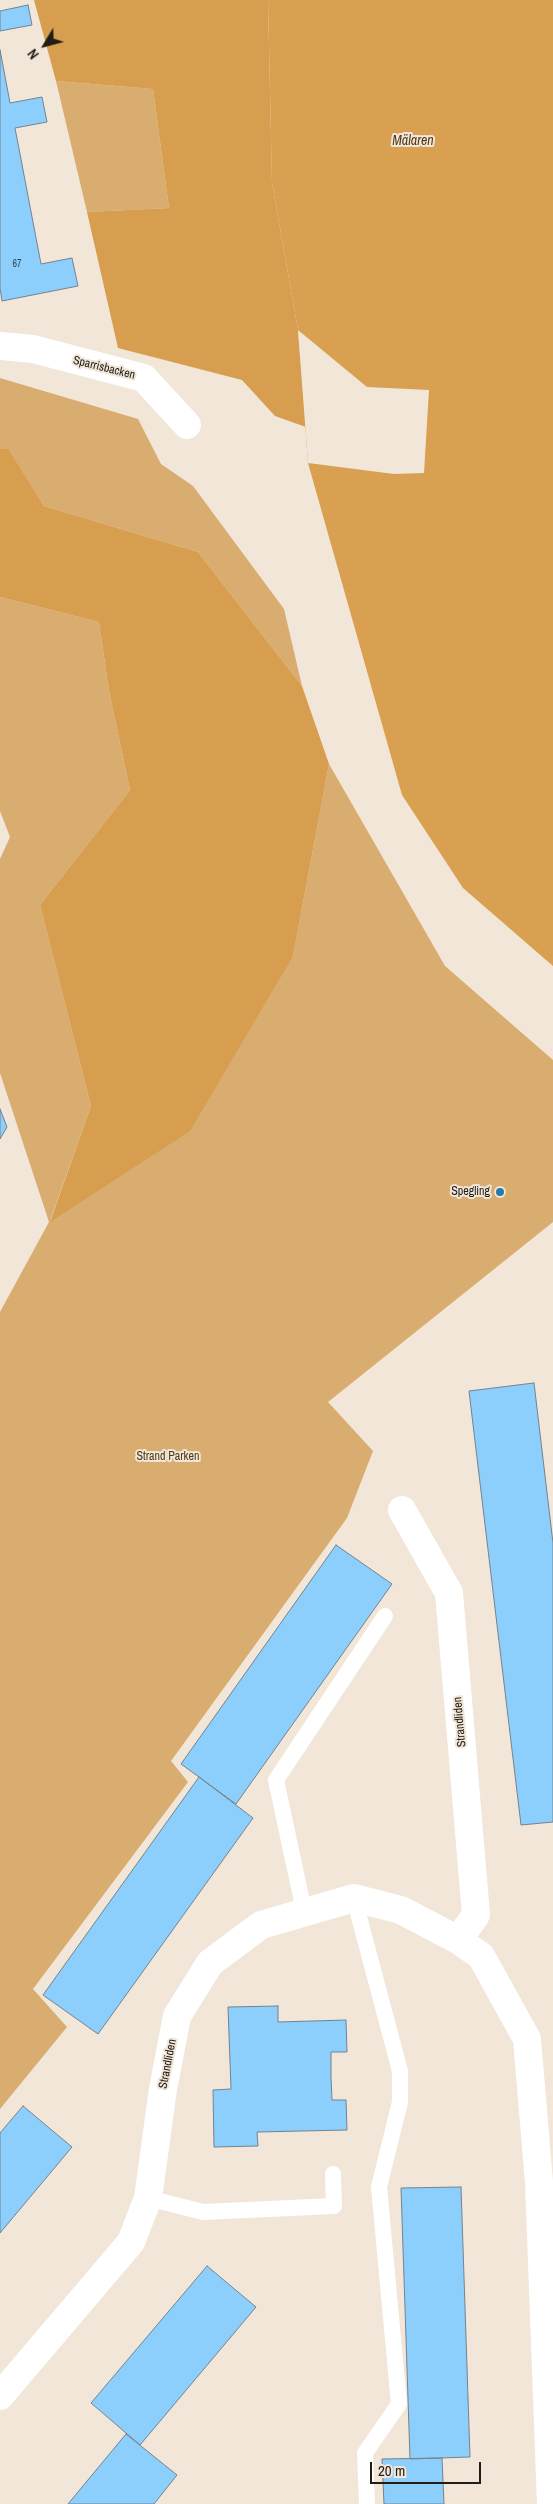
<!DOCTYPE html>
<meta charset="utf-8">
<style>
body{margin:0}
#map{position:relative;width:553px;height:2504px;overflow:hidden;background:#f1e6d7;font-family:"Archivo Narrow",sans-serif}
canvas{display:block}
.north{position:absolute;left:20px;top:20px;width:50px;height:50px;-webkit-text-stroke:4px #f1e6d7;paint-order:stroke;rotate:233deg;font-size:14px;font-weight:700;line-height:20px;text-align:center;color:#201c16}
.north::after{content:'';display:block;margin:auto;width:18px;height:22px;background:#201c16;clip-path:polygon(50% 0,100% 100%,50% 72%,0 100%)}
.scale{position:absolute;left:370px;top:2462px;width:111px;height:22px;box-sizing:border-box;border:2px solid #201c16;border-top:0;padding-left:6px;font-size:15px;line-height:18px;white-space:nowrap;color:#201c16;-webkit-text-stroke:4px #f1e6d7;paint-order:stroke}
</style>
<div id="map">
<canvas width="553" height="2504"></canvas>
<div class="north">N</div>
<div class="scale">20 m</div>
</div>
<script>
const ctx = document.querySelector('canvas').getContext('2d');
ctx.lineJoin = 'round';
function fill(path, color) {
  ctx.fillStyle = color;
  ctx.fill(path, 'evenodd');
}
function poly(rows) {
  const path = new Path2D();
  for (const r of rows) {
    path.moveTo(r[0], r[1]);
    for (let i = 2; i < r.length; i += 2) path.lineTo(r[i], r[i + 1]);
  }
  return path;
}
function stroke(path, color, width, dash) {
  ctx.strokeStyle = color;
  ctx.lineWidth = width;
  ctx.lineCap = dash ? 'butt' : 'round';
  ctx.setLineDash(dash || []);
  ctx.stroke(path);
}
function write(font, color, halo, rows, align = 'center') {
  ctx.font = font + ' "Archivo Narrow",sans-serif';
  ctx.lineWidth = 4;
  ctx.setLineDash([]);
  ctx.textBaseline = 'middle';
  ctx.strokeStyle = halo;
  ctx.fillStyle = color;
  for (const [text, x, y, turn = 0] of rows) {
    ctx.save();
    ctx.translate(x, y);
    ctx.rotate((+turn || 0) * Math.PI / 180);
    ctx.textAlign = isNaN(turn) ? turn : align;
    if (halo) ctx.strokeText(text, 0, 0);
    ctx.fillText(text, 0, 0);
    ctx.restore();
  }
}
fill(poly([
 [56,81,153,89,169,208,87,212],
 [0,378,138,419,161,464,193,486,284,609,302,686,198,552,44,506,8,450,0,449],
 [0,597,99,622,109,691,130,790,40,905,91,1106,50,1221,293,956,329,764,445,966,553,1060,553,1222,328,1402,373,1451,347,1518,171,1761,188,1782,33,1989,67,2027,0,2109,0,1312,49,1222,0,1073,0,859,10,837,0,811]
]), '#d9ac70');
fill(poly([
 [34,0,268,0,272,183,298,330,306,427,275,416,242,380,118,348,87,212,169,208,153,89,56,81],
 [0,449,8,449,44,506,198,552,302,686,329,764,293,956,190,1131,50,1222,91,1106,40,905,130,790,109,691,99,622,0,597]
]), '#d69e4e');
fill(poly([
 [268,0,553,0,553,966,463,888,402,795,308,463,298,330,272,183]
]), '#d8a050');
fill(poly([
 [298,330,367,387,429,390,424,473,394,474,308,463]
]), '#f1e6d7');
const building = poly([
 [28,5,32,25,0,31,0,11,28,5],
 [0,50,10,103,42,97,47,122,15,128,41,264,72,258,78,286,2,301,0,288,0,50],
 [0,1109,7,1127,0,1139,0,1109],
 [534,1383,553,1543,553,1822,521,1825,469,1391,534,1383],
 [336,1545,392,1584,236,1804,181,1764,336,1545],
 [199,1777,253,1818,98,2034,43,1995,199,1777],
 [278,2006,278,2022,346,2020,347,2052,331,2052,331,2077,332,2100,346,2100,347,2130,257,2132,258,2146,214,2147,213,2090,231,2089,228,2007,278,2006],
 [23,2106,72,2147,0,2233,0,2133,23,2106],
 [461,2187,470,2457,410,2459,401,2188,461,2187],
 [207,2266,256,2307,140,2445,91,2403,207,2266],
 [126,2434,177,2475,154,2504,68,2504,126,2434],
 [442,2458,444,2504,384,2504,382,2459,442,2458]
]);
fill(building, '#8ccffd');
stroke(building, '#74828d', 1);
stroke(poly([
 [354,1898,400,2071,400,2102,379,2187,399,2404,365,2453,367,2504],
 [304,1911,276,1780,385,1616],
 [148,2198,203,2212,334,2206,333,2174]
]), '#fff', 16);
stroke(poly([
 [0,346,33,349,144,378,187,425],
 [402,1510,449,1593,476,1915,458,1940],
 [0,2396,131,2242,148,2198,163,2089,177,2016,210,1963,261,1925,354,1898,401,1910,458,1940,481,1956,527,2039,539,2182,551,2504]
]), '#fff', 28);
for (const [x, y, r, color] of [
 [500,1192,5,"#2679a9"]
]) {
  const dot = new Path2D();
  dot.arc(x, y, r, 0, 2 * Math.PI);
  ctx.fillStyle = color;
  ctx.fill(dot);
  stroke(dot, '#f1e6d7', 2);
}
write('10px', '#3b4950', null, [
 ["67",17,264]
]);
write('12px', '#201c16', '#f1e6d7', [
 ["Sparrisbacken",104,368,14],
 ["Strandliden",460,1722,-95],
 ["Strandliden",168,2064,-79]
]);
write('12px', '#201c16', '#f1e6d7', [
 ["Spegling",490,1192]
], 'right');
write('12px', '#503917', '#f1e6d7', [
 ["Strand Parken",168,1457]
]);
write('italic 14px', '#513918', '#f1e6d7', [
 ["Mälaren",413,141]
]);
</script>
